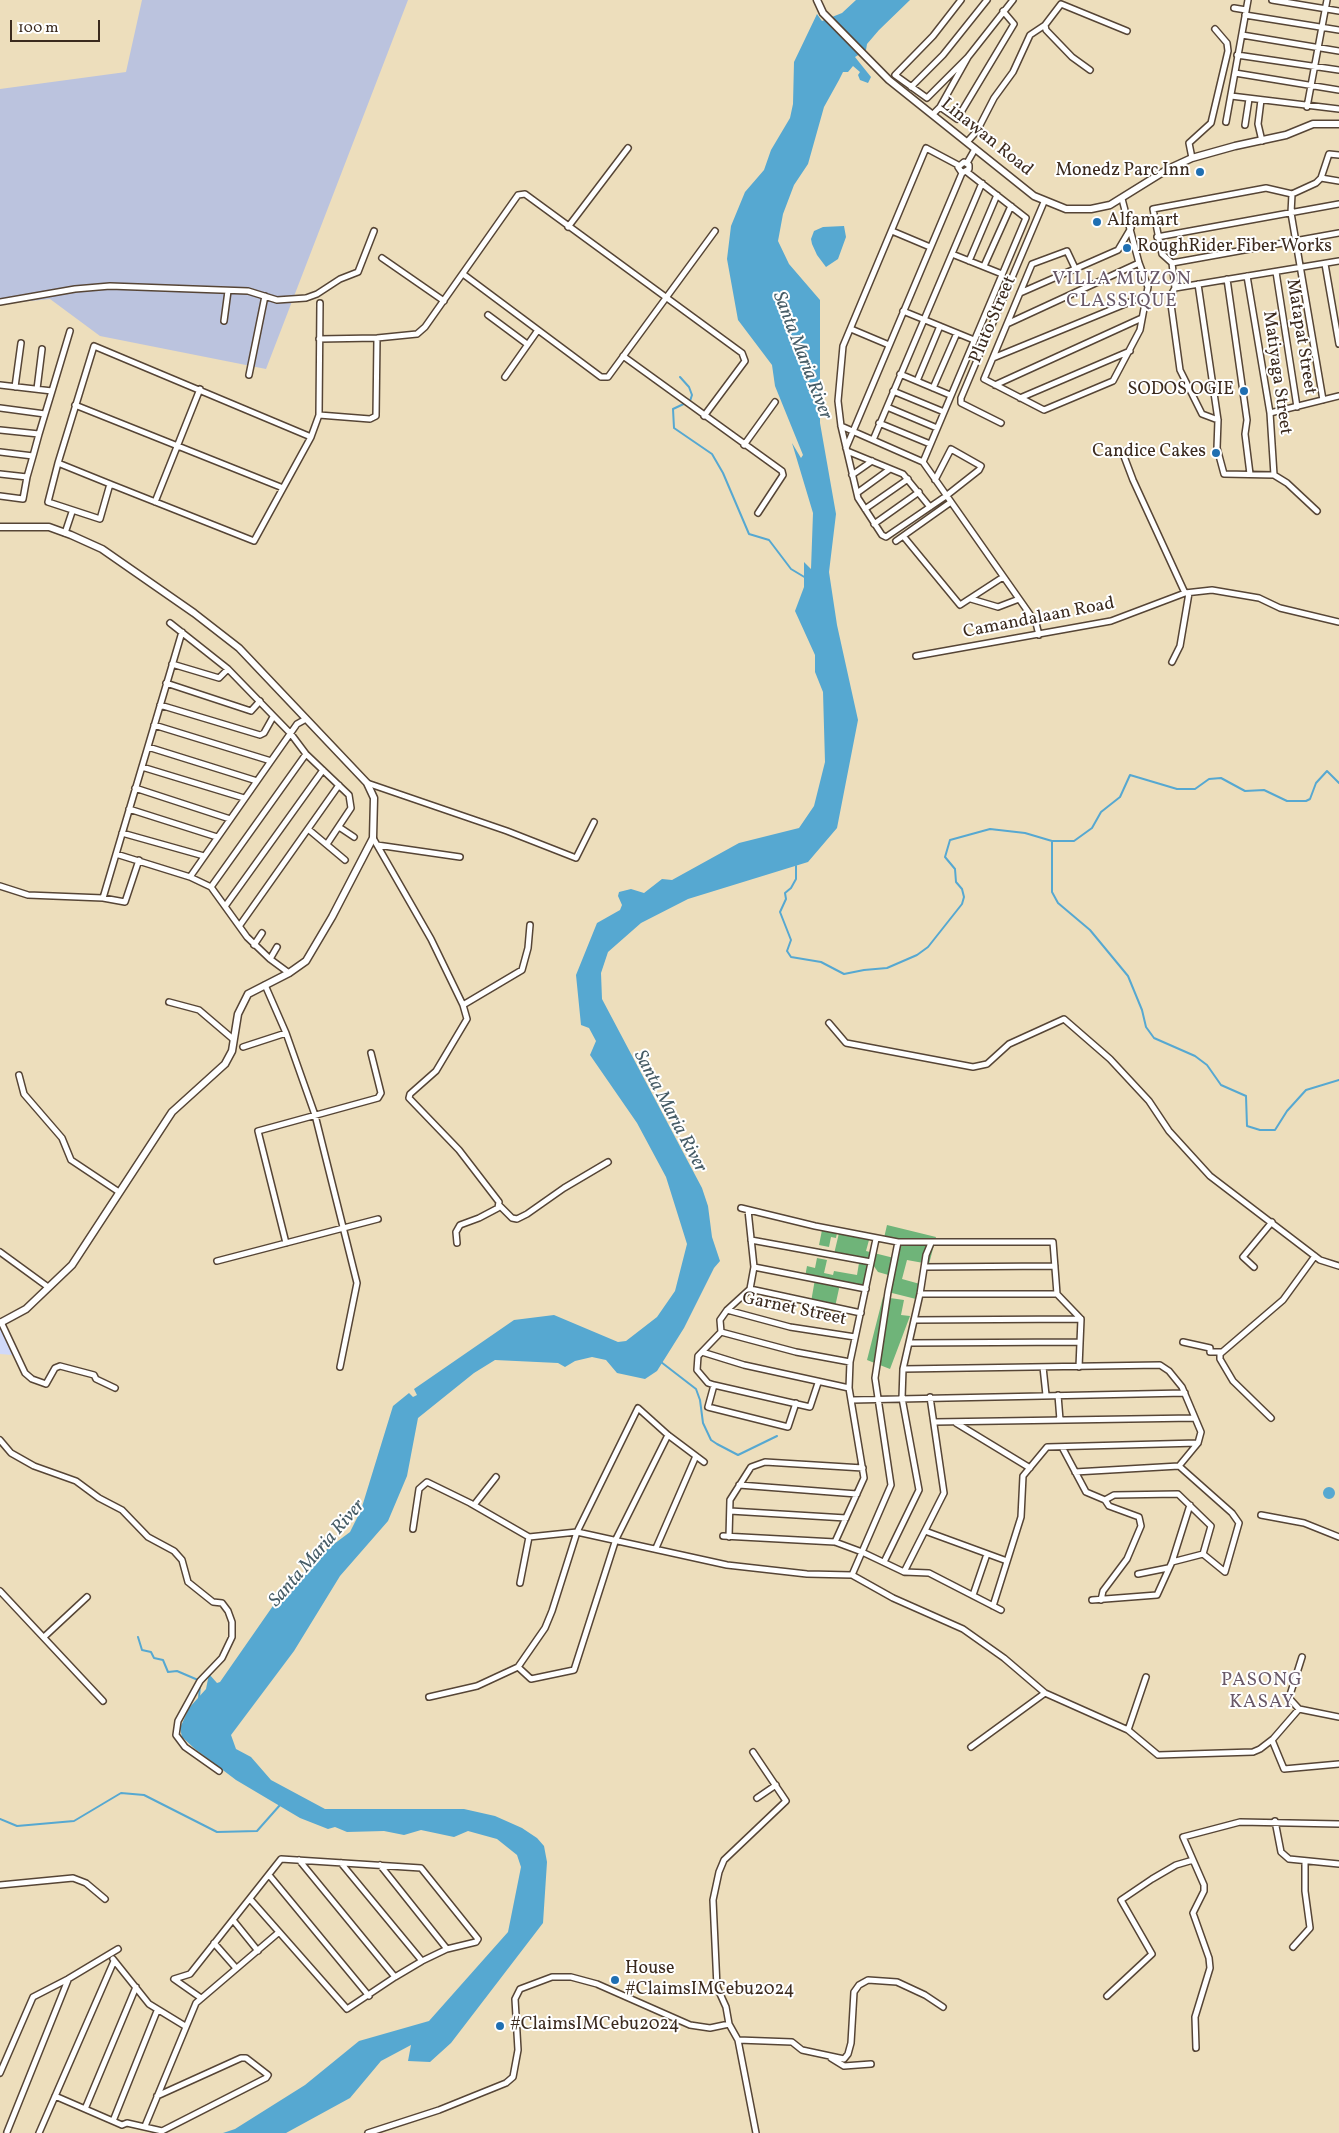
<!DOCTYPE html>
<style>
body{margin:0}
#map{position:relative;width:1339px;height:2133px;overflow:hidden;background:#eddebc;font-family:Vollkorn,serif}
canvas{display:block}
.scale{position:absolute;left:10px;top:20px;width:90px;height:22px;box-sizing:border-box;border:2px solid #3b2a1e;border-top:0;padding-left:6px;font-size:15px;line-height:18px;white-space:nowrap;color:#3b2a1e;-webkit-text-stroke:4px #fff;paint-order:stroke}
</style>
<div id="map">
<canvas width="1339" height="2133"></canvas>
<div class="scale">100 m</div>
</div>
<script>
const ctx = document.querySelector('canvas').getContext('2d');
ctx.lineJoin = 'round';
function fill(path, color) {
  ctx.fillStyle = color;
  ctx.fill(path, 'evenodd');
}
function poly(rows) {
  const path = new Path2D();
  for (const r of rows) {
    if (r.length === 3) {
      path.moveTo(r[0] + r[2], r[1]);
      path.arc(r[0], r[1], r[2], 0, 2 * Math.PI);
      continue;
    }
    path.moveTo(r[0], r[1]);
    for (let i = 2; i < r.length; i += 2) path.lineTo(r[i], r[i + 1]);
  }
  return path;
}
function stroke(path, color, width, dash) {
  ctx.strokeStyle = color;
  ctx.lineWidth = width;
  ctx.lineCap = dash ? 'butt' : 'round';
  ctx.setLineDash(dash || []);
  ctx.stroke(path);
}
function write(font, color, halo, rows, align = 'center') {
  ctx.font = font + ' Vollkorn,serif';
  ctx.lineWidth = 4;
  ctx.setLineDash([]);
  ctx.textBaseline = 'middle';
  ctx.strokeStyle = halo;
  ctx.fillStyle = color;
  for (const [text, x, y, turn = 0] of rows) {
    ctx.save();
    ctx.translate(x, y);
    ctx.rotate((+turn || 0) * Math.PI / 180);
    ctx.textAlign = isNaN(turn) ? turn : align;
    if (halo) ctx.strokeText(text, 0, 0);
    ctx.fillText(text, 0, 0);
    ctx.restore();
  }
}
fill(poly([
 [6,1325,16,1350,12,1355,0,1354,0,1328]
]), '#d1d9f9');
fill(poly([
 [142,0,408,0,266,369,100,336,50,299,0,304,0,89,126,72]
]), '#bbc3de');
fill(poly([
 [887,1225,936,1237,929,1264,907,1260,902,1279,920,1284,916,1299,888,1292,892,1276,878,1272,871,1262,834,1254,839,1233,869,1240,866,1251,894,1258,898,1242,884,1238],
 [822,1230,837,1233,836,1238,831,1237,829,1247,819,1245],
 [817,1258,827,1260,824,1273,833,1275,834,1271,857,1275,859,1263,869,1265,866,1289,840,1284,835,1307,828,1310,826,1314,818,1312,823,1305,811,1302,815,1279,805,1277,807,1266,815,1268],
 [883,1297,904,1300,901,1315,910,1316,890,1369,867,1360]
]), '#6fb479');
fill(poly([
 [856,0,910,0,879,30,867,44,866,50,855,57,871,77,868,83,860,80,858,75,860,72,853,66,848,72,843,72,839,80,824,107,808,164,794,185,783,214,778,241,789,264,820,300,820,423,836,514,829,572,837,625,858,720,837,828,808,862,688,899,641,923,608,952,601,973,602,999,702,1188,708,1206,712,1237,720,1261,714,1268,684,1328,657,1371,645,1379,617,1373,606,1360,592,1357,575,1361,565,1367,558,1363,495,1360,474,1373,418,1418,407,1476,388,1521,340,1576,294,1651,231,1735,236,1749,251,1757,271,1780,325,1809,464,1809,495,1816,522,1828,537,1838,544,1846,547,1862,543,1923,451,2043,430,2062,408,2061,411,2045,381,2061,350,2098,286,2133,223,2133,235,2129,305,2085,359,2041,429,2021,508,1932,521,1867,517,1855,497,1839,468,1831,454,1837,421,1830,404,1835,384,1831,347,1832,335,1827,328,1829,300,1818,236,1780,195,1749,182,1737,180,1728,189,1708,206,1689,209,1674,217,1683,220,1682,284,1590,297,1586,314,1559,350,1532,361,1510,393,1406,409,1393,413,1397,417,1395,414,1389,514,1320,554,1315,618,1342,626,1341,657,1317,675,1291,687,1244,666,1177,637,1123,590,1055,596,1041,589,1028,581,1025,576,975,597,923,620,910,622,905,618,896,619,892,631,889,644,893,662,879,672,880,739,843,799,828,814,806,825,762,823,692,815,672,815,655,795,611,804,587,804,562,811,569,813,513,792,443,801,458,803,455,775,386,772,365,738,320,727,259,731,226,745,192,764,170,771,150,790,118,793,104,794,62,817,14,822,21,842,13],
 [844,226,846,237,838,259,826,267,817,255,812,244,811,239,814,231,823,227],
 [1329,1493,6]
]), '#56a8d1');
stroke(poly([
 [680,377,689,387,692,395,690,401,673,409,674,428,712,454,723,473,749,534,769,540,791,569,806,578],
 [1052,841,1052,892,1058,903,1090,930,1128,976,1142,1010,1146,1027,1154,1038,1195,1056,1207,1065,1221,1085,1246,1096,1247,1126,1260,1130,1275,1130,1287,1111,1306,1090,1339,1080],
 [796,866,796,879,791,888,785,893,786,899,780,912,791,940,787,951,791,957,821,962,844,974,864,970,887,968,917,955,928,947,962,904,964,897,962,889,956,882,955,869,945,857,950,840,990,829,1025,833,1052,841,1074,841,1092,828,1101,812,1120,797,1130,775,1177,789,1195,789,1209,779,1221,778,1245,791,1264,790,1287,801,1306,801,1310,799,1316,783,1327,771,1339,783],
 [661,1362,696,1389,700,1400,703,1423,711,1440,717,1444,738,1455,777,1436],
 [138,1637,142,1650,151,1652,154,1658,163,1660,168,1672,177,1671,198,1680],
 [199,1699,200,1684],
 [0,1819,17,1826,74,1821,121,1793,144,1795,217,1832,257,1831,280,1805]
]), '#56a8d1', 2);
const minor = poly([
 [961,0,933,36,895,75,927,98,968,57],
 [1272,0,1339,11],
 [1234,8,1246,10],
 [1245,15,1339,30],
 [1242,35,1339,51],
 [1237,55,1339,70],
 [1090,70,1072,57,1046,30,1045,25,1061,4,1127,31],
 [1235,73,1339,90],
 [911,87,943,55,987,0],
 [1231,96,1339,109],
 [1261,100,1258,124,1262,141],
 [940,107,957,119,1014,24,1003,11],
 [1307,107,1327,0],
 [933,114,940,107,968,57,1013,0],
 [1226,122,1248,0],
 [1245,125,1249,99],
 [967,142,977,131,994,98,1013,72,1030,35,1045,25],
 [1192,158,1189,143,1211,123,1228,51,1227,43,1215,29],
 [967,163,975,149],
 [1321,178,1339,181],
 [1292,194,1291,213,1323,400],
 [568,227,628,148],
 [892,231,930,247],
 [1157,237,1339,204],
 [952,254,1002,274],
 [382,258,444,301],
 [969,261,997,195],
 [1172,263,1339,233],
 [1325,264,1339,344],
 [984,266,1011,206],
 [1075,268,1067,251,1032,264,984,379,1044,410,1113,381,1140,330,1148,287,1139,263,1122,199],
 [1276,272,1297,407],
 [463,274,601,377,608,377,715,231],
 [1247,276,1270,413,1274,475],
 [1227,279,1247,420,1245,434,1250,474],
 [1198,284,1218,420,1217,448,1224,474,1274,475,1287,483,1317,511],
 [1175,288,1339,261],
 [1020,293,1118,250,1131,228],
 [0,302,75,289,110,286,248,291,277,300,306,298,317,294,340,279,358,272,374,231],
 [903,311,974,340],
 [488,315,527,344],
 [224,321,228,291],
 [1009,323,1139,263],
 [851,329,889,345],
 [319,339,377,338,417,334,425,327,518,195,525,194,742,353,745,361,704,416],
 [623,356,782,471,783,475,758,513],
 [993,358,1147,295],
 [900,374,950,395],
 [249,375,265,296],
 [505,377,538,330],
 [917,381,940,326],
 [0,385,52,391,45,414,0,408],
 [995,385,1142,318],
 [15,387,21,343],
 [933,388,957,333],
 [37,389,42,349],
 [52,391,70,331],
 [893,391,944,412],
 [1020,398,1130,351],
 [75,405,283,488],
 [887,407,937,428],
 [1270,413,1339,396],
 [319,415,370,419,376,416,377,338],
 [1218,420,1202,414,1180,370,1170,297,1175,288,1172,263,1162,254,1153,209,1266,188,1292,194,1316,183,1321,178,1329,154,1339,155],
 [879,423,930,444],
 [1001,423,961,403,961,398,1044,202],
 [841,426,923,462,1036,623,1039,635],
 [0,430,39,434,33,456,0,452],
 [39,434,45,414],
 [311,437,319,415,320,303],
 [873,440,982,183],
 [744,445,775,402],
 [846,448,962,173,969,169,969,165,964,162,958,167,962,173],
 [847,451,903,474,930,507],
 [1122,451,1133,480,1185,593],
 [923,462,1026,218,967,172],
 [58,463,110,484,254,541,311,437,94,346,58,463,48,502,100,519,110,484],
 [0,474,27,477,23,499,0,496],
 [852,475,872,461],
 [27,477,33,456],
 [935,480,951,449,981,466,979,470,946,496,886,537,882,535,858,498,841,426,838,401,843,346,926,148,958,165],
 [857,493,890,469],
 [155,502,200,389],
 [865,509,908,479],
 [874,524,919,492],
 [65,533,72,512],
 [904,537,960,605,1003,577],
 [896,541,951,502],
 [971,599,998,607,1019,599],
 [170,623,228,669,291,734,306,754,349,795,351,808,327,844],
 [916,656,1111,621,1185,593,1212,590,1259,598,1280,608,1339,622],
 [1172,662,1180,646,1189,593],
 [172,664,219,678,228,669],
 [166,683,251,711,260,701],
 [160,705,260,735,264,733,273,717],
 [154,725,271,761],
 [148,747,257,781],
 [142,767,244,798],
 [367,783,507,831,576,858,594,822],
 [135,788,230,819],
 [129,809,217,837],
 [339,827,354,837],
 [308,829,345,860],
 [122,833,204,856],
 [373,838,431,939,463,1005,467,1019,436,1071,410,1094,409,1098,459,1150,499,1202,498,1208,479,1218,460,1225,456,1232,457,1243],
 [377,845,460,857],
 [116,854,190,877,211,887,247,937,270,959,289,973],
 [190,877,271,761,297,724,306,719],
 [0,886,28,895,103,898,125,902,139,860],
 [211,887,306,754],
 [103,898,182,632],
 [226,905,323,770],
 [240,925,339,785],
 [254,945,262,933],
 [270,959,277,947],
 [265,985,286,1033,315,1115,357,1283,340,1367],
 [169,1002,199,1010,233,1039],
 [463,1005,522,970,528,948,530,925],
 [829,1023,846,1043,973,1067,987,1064,1009,1044,1064,1019,1110,1059,1149,1101,1169,1131,1210,1176,1320,1260,1339,1266],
 [243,1047,286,1033],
 [19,1075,24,1094,62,1138,71,1160,119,1192],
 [499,1205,512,1218,517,1219,527,1214,564,1188,608,1162],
 [741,1208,815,1226,898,1242,1053,1242,1057,1294,1081,1319,1079,1367],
 [748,1210,754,1267,750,1289,727,1310,720,1320,721,1332,698,1356,697,1370,708,1383,714,1385,810,1407,818,1383],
 [751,1240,871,1262],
 [286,1243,258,1131,378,1098,381,1093,371,1053],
 [0,1252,48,1287],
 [217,1261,378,1219],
 [754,1267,866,1289],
 [925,1267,1055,1266],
 [1254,1267,1243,1257,1272,1222],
 [750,1289,861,1313],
 [920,1294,1057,1294],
 [727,1310,790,1327,855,1337],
 [914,1320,1081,1319],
 [1,1322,25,1373,32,1379,46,1384,55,1368,60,1366,94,1375,96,1379,115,1388],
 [721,1332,796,1352,850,1362],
 [1183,1342,1210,1348,1210,1352,1222,1352],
 [909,1343,1079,1342],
 [702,1352,744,1365,849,1388],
 [1043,1367,1046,1395],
 [903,1369,1160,1365,1169,1371,1182,1387,1201,1432,1198,1443,1179,1466,1232,1513,1239,1523,1225,1572,1203,1554,1172,1562],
 [714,1385,708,1407,788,1427,796,1403],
 [1058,1395,1060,1420],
 [852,1400,1185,1393],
 [1271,1418,1233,1381,1220,1359,1220,1354,1283,1300,1315,1256],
 [935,1422,1195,1418],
 [956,1423,1030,1468],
 [0,1440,11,1453,34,1466,76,1481,99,1498,122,1510,148,1537,174,1551,182,1560,188,1582,213,1602,222,1603,228,1611,232,1622,232,1637,222,1658,200,1681,178,1721,176,1735,185,1747,219,1771],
 [1062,1447,1086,1492,1105,1500,1109,1506,1139,1517,1141,1526,1127,1559,1103,1591,1101,1600],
 [1075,1472,1179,1466],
 [739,1485,857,1494],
 [1105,1500,1114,1495,1178,1494,1211,1526,1203,1554],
 [474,1505,496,1477],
 [730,1511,846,1518],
 [1261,1515,1304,1523,1339,1537],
 [413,1529,419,1489,427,1482,470,1503,529,1537,577,1532,727,1565,807,1574,852,1575,893,1598,963,1629,1004,1658,1045,1693,1128,1730,1158,1755,1253,1752,1260,1749,1273,1739,1299,1709,1339,1717],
 [925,1531,1007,1561],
 [723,1536,835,1542,862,1552,904,1572,929,1573,1001,1610],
 [729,1537,730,1500,751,1467,765,1462,863,1468],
 [835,1542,864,1478,849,1388,850,1362,876,1239],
 [656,1548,696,1456],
 [884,1562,919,1490,902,1398,903,1369,920,1294,926,1255,931,1243],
 [904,1572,944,1493,930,1397],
 [1138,1574,1168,1568],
 [852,1575,891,1485,875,1378,888,1292,898,1242],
 [520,1583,529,1537],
 [0,1591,103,1701],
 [973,1595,987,1554],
 [1092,1600,1157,1595,1172,1562,1190,1505],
 [993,1606,1021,1517,1023,1476,1047,1447,1198,1443],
 [44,1637,87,1597],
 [518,1667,545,1628,552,1611,577,1532,638,1408,668,1435,704,1462],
 [429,1697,477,1686,518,1667,531,1679,574,1670,616,1539,668,1435],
 [1299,1709,1289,1698,1302,1657],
 [1128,1730,1146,1677],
 [1272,1740,1284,1769,1339,1764],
 [971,1747,1045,1693],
 [753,1752,786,1801,724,1860,719,1872,713,1900,717,1987,726,2007,729,2024,738,2040,756,2133],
 [757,1798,776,1785],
 [1275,1821,1281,1852,1289,1859,1339,1864],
 [299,1860,395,1977],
 [341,1863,422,1961],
 [380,1865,447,1949],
 [269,1875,369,1996],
 [0,1885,73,1878,86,1883,105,1899],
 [233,1920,258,1951],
 [214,1943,236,1968],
 [1293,1947,1310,1928,1305,1891,1305,1862],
 [113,1959,149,2004,185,2026],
 [1107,1996,1152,1954,1121,1900,1152,1879,1176,1865,1193,1860],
 [201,1998,174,1979,190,1974,281,1859,421,1868,478,1939,476,1942,447,1949,422,1961,395,1977,347,2009,250,1899],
 [738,2040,792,2042,802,2050,844,2059,848,2054,851,2043,854,1992,859,1985,868,1980,897,1982,925,1995,943,2007],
 [1196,2048,1195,2017,1210,1968,1209,1958,1193,1913,1204,1891,1204,1885,1183,1837,1240,1822,1339,1824],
 [831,2058,844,2066,871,2064],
 [0,2073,33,1997,68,1979,118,1949],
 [55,2096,122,2125,127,2123,162,2131,266,2078,268,2075,246,2058,241,2058,157,2096],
 [85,2109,136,1987],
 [113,2121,157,2011],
 [145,2126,196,2003,278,1933],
 [7,2132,68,1980],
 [39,2133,114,1961],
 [368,2133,439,2110,506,2083,513,2077,518,2050,515,1999,520,1989,552,1977,571,1977,597,1984,690,2025,710,2028,729,2024]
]);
const tertiary = poly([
 [817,0,823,13,889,80,1034,196,1066,209,1091,209,1110,205,1168,169,1192,158,1235,146,1286,135,1313,124,1339,124],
 [0,527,49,527,71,535,102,549,194,613,239,648,367,783,374,798,373,838,332,917,306,961,289,973,248,994,238,1014,232,1051,225,1064,172,1112,72,1265,26,1309,0,1323]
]);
stroke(minor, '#564536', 8);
stroke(tertiary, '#564536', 9);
stroke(minor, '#fff', 5);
stroke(tertiary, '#fff', 6);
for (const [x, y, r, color] of [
 [1200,172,5,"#1f6fb2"],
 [1097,222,5,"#1f6fb2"],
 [1127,248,5,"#1f6fb2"],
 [1244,391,5,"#1f6fb2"],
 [1216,453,5,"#1f6fb2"],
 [615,1980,5,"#1f6fb2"],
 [500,2026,5,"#1f6fb2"]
]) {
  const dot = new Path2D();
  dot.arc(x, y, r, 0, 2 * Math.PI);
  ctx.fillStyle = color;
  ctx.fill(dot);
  stroke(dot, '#fff', 2);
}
write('18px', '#3b2a1e', '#fff', [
 ["Linawan Road",986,138,39],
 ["Pluto Street",994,320,-67],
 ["Matapat Street",1300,337,81],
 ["Matiyaga Street",1276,373,82],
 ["Camandalaan Road",1039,619,-11],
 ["Garnet Street",794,1310,12]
]);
write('18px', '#3b2a1e', '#fff', [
 ["Monedz Parc Inn",1190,172,"right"],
 ["Alfamart",1107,222],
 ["RoughRider Fiber Works",1137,248],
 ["SODOS OGIE",1234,391,"right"],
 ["Candice Cakes",1206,453,"right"],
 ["House",625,1970],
 ["#ClaimsIMCebu2024",625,1991],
 ["#ClaimsIMCebu2024",510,2026]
], 'left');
ctx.letterSpacing = '1px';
write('19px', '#695968', '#fff', [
 ["VILLA MUZON",1122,281],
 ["CLASSIQUE",1122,303],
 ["PASONG",1262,1682],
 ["KASAY",1262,1704]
]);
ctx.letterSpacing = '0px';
write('italic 19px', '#465c66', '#fff', [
 ["Santa Maria River",801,356,69],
 ["Santa Maria River",669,1112,62],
 ["Santa Maria River",318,1554,-49]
]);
</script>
